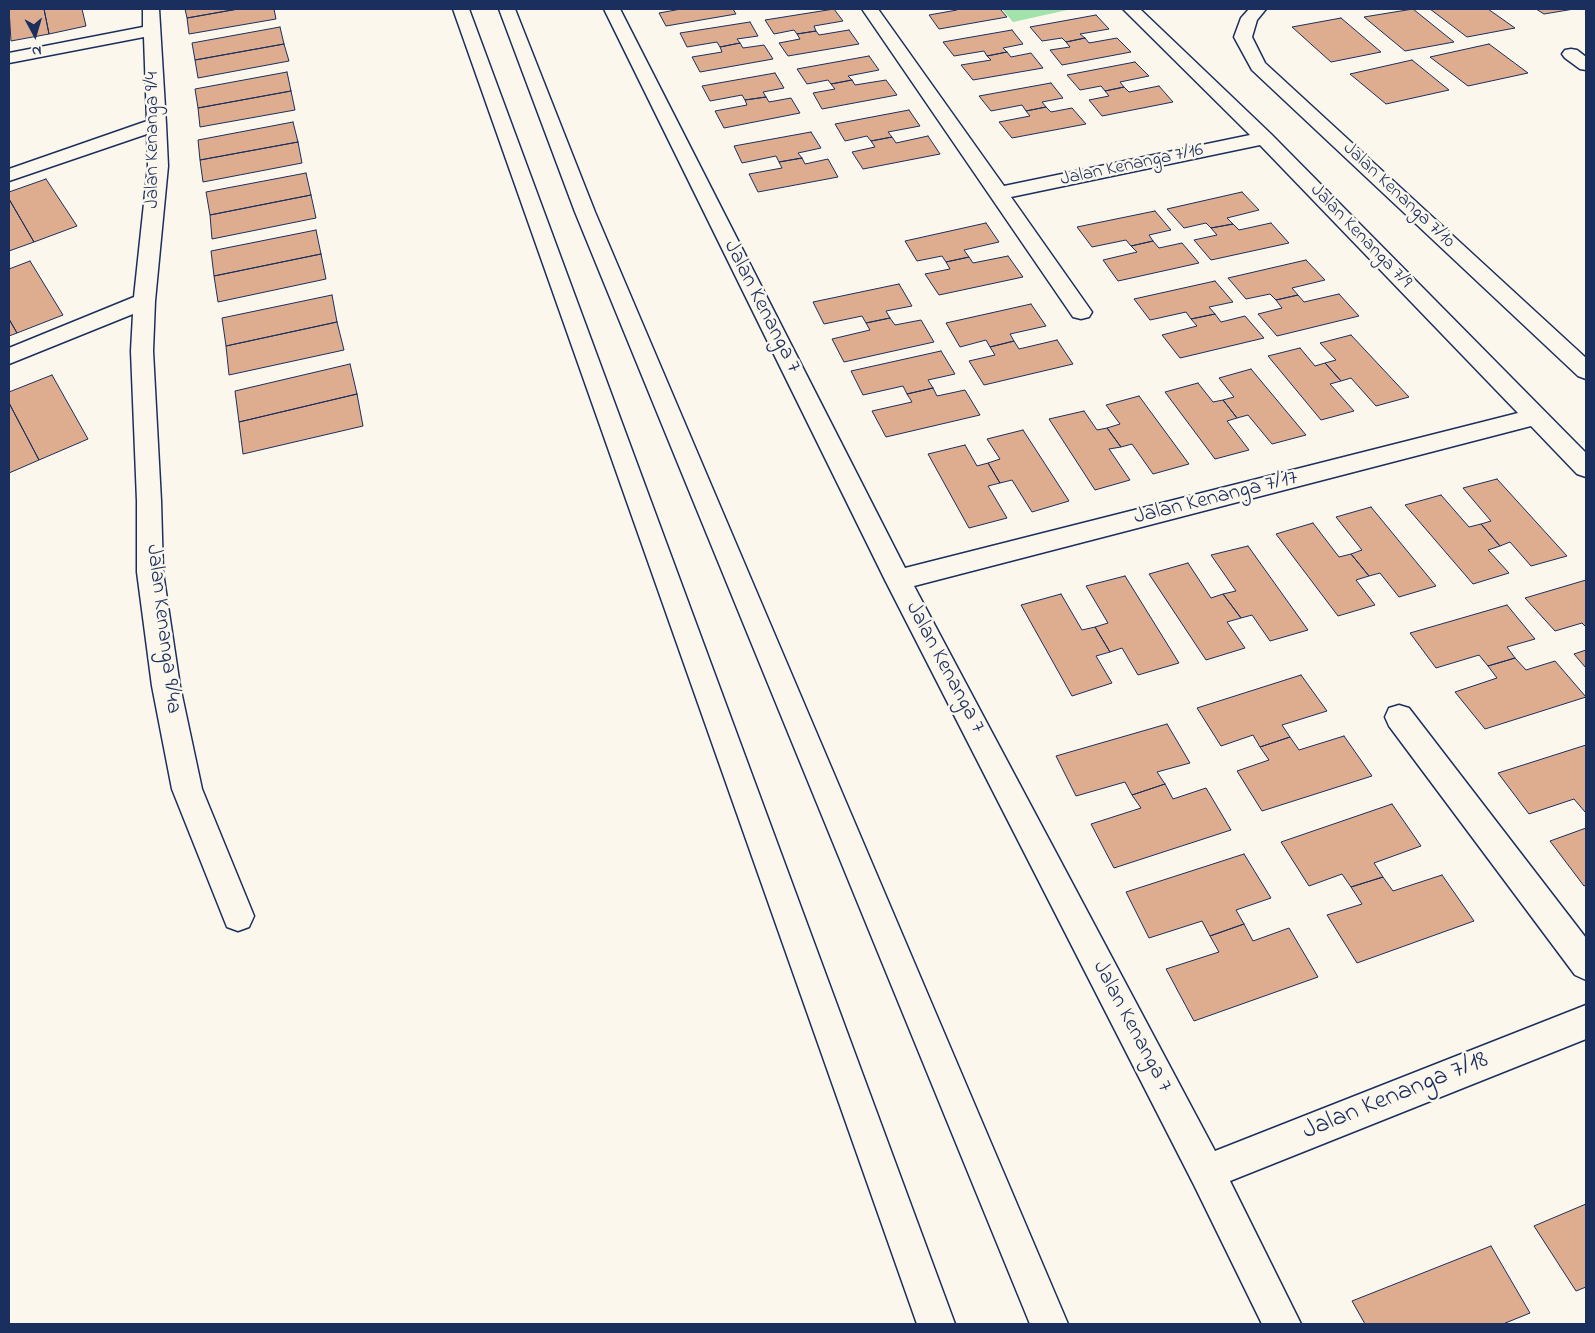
<!DOCTYPE html>
<style>
body{margin:0}
#map{position:relative;width:1595px;height:1333px;overflow:hidden;background:#fbf7ec;font-family:"Indie Flower",sans-serif}
canvas{display:block}
.frame{position:absolute;inset:0;border:10px solid #1b2f5e;pointer-events:none}
.north{position:absolute;left:10px;top:10px;width:50px;height:50px;-webkit-text-stroke:4px #fbf7ec;paint-order:stroke;rotate:174deg;font-size:14px;font-weight:700;line-height:20px;text-align:center;color:#1b2f5e}
.north::after{content:'';display:block;margin:auto;width:18px;height:22px;background:#1b2f5e;clip-path:polygon(50% 0,100% 100%,50% 72%,0 100%)}
</style>
<div id="map">
<canvas width="1595" height="1333"></canvas>
<div class="frame"></div>
<div class="north">N</div>
</div>
<script>
const ctx = document.querySelector('canvas').getContext('2d');
ctx.lineJoin = 'round';
function fill(path, color) {
  ctx.fillStyle = color;
  ctx.fill(path, 'evenodd');
}
function poly(rows) {
  const path = new Path2D();
  for (const r of rows) {
    path.moveTo(r[0], r[1]);
    for (let i = 2; i < r.length; i += 2) path.lineTo(r[i], r[i + 1]);
  }
  return path;
}
function stroke(path, color, width, dash) {
  ctx.strokeStyle = color;
  ctx.lineWidth = width;
  ctx.lineCap = dash ? 'butt' : 'round';
  ctx.setLineDash(dash || []);
  ctx.stroke(path);
}
function write(font, color, halo, rows, align = 'center') {
  ctx.font = font + ' "Indie Flower",sans-serif';
  ctx.lineWidth = 5;
  ctx.setLineDash([]);
  ctx.textBaseline = 'middle';
  ctx.strokeStyle = halo;
  ctx.fillStyle = color;
  for (const [text, x, y, turn = 0] of rows) {
    ctx.save();
    ctx.translate(x, y);
    ctx.rotate((+turn || 0) * Math.PI / 180);
    ctx.textAlign = isNaN(turn) ? turn : align;
    if (halo) ctx.strokeText(text, 0, 0);
    ctx.fillText(text, 0, 0);
    ctx.restore();
  }
}
fill(poly([
 [1002,9,1072,9,1013,22]
]), '#a2e2ab');
const building = poly([
 [9,9,44,9,49,34,11,41,9,9],
 [44,9,82,9,86,26,49,34,44,9],
 [185,9,238,9,187,18,185,9],
 [238,9,274,9,276,19,189,34,187,18,238,9],
 [681,9,733,9,736,14,666,26,659,13,681,9],
 [834,9,843,21,814,26,816,31,797,34,794,30,774,34,765,20,834,9],
 [956,9,1000,9,1007,17,939,29,929,15,957,10,956,9],
 [1413,9,1454,42,1405,51,1364,17,1413,9],
 [1430,9,1488,9,1515,28,1467,37,1430,9],
 [1536,9,1574,9,1544,14,1536,9],
 [1096,15,1109,29,1080,34,1085,38,1066,42,1062,38,1042,41,1030,27,1096,15],
 [1341,18,1381,52,1331,62,1292,27,1341,18],
 [750,22,758,36,737,39,740,43,720,47,717,42,687,47,680,33,750,22],
 [280,27,284,44,195,60,192,43,280,27],
 [849,30,859,44,788,56,779,43,800,39,797,34,816,31,819,35,849,30],
 [1012,30,1023,44,1003,48,1007,52,987,56,984,51,954,56,943,42,1012,30],
 [1085,38,1089,43,1117,38,1131,52,1062,65,1050,50,1070,47,1066,42,1085,38],
 [740,43,743,48,764,45,773,59,700,72,692,57,722,52,720,47,740,43],
 [284,44,289,61,198,78,195,60,284,44],
 [1489,44,1528,73,1468,86,1430,57,1489,44],
 [1007,52,1011,57,1031,53,1043,68,973,80,961,65,991,60,987,56,1007,52],
 [869,56,879,70,848,76,852,80,831,84,828,80,807,84,797,69,869,56],
 [1412,60,1449,90,1386,104,1350,74,1412,60],
 [1135,62,1149,76,1120,82,1124,87,1105,91,1101,86,1080,90,1067,75,1135,62],
 [287,72,291,91,198,108,195,89,287,72],
 [775,73,784,88,763,92,766,97,745,100,742,95,710,101,702,86,775,73],
 [852,80,855,85,886,80,897,95,822,109,813,93,835,89,831,84,852,80],
 [1051,83,1063,98,1042,102,1046,107,1026,111,1022,105,991,111,979,96,1051,83],
 [1159,86,1173,102,1102,116,1089,100,1109,96,1105,91,1124,87,1129,92,1159,86],
 [291,91,295,110,200,127,198,108,291,91],
 [766,97,769,102,791,98,800,113,724,128,715,111,747,105,745,100,766,97],
 [1046,107,1051,112,1072,108,1086,124,1012,138,999,122,1030,116,1026,111,1046,107],
 [909,110,920,126,888,132,892,137,871,141,867,136,845,141,835,124,909,110],
 [293,122,298,142,200,160,198,140,293,122],
 [811,132,821,148,798,153,802,158,779,162,776,156,742,163,734,146,811,132],
 [928,136,940,154,863,169,852,152,875,147,871,141,892,137,896,143,928,136],
 [298,142,302,163,203,182,200,160,298,142],
 [802,158,805,164,828,159,838,177,758,192,749,174,782,168,779,162,802,158],
 [306,173,311,195,210,215,206,192,306,173],
 [46,179,77,226,34,242,9,199,9,192,46,179],
 [1242,192,1259,210,1227,218,1233,224,1211,228,1206,223,1184,228,1167,209,1242,192],
 [311,195,316,218,212,239,210,215,311,195],
 [9,199,34,242,9,251,9,199],
 [1155,211,1171,230,1149,235,1153,241,1131,246,1126,240,1092,247,1077,227,1155,211],
 [986,223,999,242,964,250,969,257,946,262,942,256,917,261,905,241,986,223],
 [1271,223,1289,243,1211,260,1194,240,1217,235,1211,228,1233,224,1239,230,1271,223],
 [316,230,321,254,214,276,211,251,316,230],
 [1153,241,1159,248,1182,243,1199,263,1118,281,1103,260,1137,252,1131,246,1153,241],
 [321,254,326,279,218,302,214,276,321,254],
 [1008,256,1023,277,939,295,925,274,950,269,946,262,969,257,973,263,1008,256],
 [1306,260,1325,280,1292,288,1298,295,1276,300,1270,294,1246,299,1228,278,1306,260],
 [30,261,63,315,17,333,9,319,9,269,30,261],
 [1215,281,1233,302,1209,307,1215,314,1191,319,1186,312,1150,320,1134,299,1215,281],
 [899,284,912,306,886,311,890,318,866,323,862,316,824,324,813,302,899,284],
 [1339,294,1359,316,1277,336,1258,314,1282,308,1276,300,1298,295,1304,302,1339,294],
 [332,295,337,322,226,346,222,318,332,295],
 [1031,304,1046,326,1010,334,1014,341,990,347,986,340,960,347,946,323,1031,304],
 [1215,314,1221,322,1245,316,1264,338,1180,358,1162,335,1197,326,1191,319,1215,314],
 [890,318,895,325,921,320,934,342,844,362,832,339,870,330,866,323,890,318],
 [9,319,17,333,9,336,9,319],
 [337,322,344,350,229,375,226,346,337,322],
 [1351,335,1409,397,1376,406,1351,378,1341,381,1325,363,1336,360,1320,343,1351,335],
 [1057,340,1073,364,984,385,969,361,995,355,990,347,1014,341,1019,349,1057,340],
 [1300,348,1315,366,1325,363,1341,381,1330,384,1354,411,1321,420,1268,356,1300,348],
 [941,351,955,374,928,380,933,388,907,394,903,386,863,395,851,371,941,351],
 [350,364,357,394,239,422,235,391,350,364],
 [1251,369,1306,435,1272,444,1248,415,1237,418,1223,400,1234,397,1219,378,1251,369],
 [52,375,88,439,39,460,9,403,9,392,52,375],
 [1198,383,1213,402,1223,400,1237,418,1227,421,1249,450,1215,459,1165,392,1198,383],
 [933,388,937,396,965,390,980,415,886,437,872,411,912,402,907,394,933,388],
 [357,394,363,426,243,454,239,422,357,394],
 [1139,396,1189,464,1153,474,1132,444,1121,447,1107,428,1120,424,1106,405,1139,396],
 [9,403,39,460,9,473,9,403],
 [1084,411,1097,430,1107,428,1121,447,1109,449,1130,480,1095,490,1049,419,1084,411],
 [1023,430,1069,501,1032,512,1012,480,1000,483,988,463,1000,459,987,439,1023,430],
 [965,445,977,466,988,463,1000,483,988,486,1007,518,969,528,928,454,965,445],
 [1497,479,1567,556,1531,566,1510,542,1500,546,1481,524,1491,521,1463,488,1497,479],
 [1441,495,1469,527,1481,524,1500,546,1488,550,1509,573,1473,584,1405,505,1441,495],
 [1371,507,1436,586,1399,597,1380,573,1369,576,1351,554,1362,550,1336,517,1371,507],
 [1313,523,1339,557,1351,554,1369,576,1356,580,1375,605,1338,616,1276,534,1313,523],
 [1248,546,1308,630,1270,641,1252,615,1241,618,1223,594,1236,591,1211,555,1248,546],
 [1188,563,1211,598,1223,594,1241,618,1227,622,1245,648,1206,660,1149,574,1188,563],
 [1125,576,1179,663,1138,675,1122,648,1110,652,1095,627,1108,623,1086,586,1125,576],
 [1586,580,1586,627,1582,623,1555,631,1525,598,1586,580],
 [1061,594,1082,630,1095,627,1110,652,1096,656,1112,683,1072,696,1021,605,1061,594],
 [1507,605,1535,639,1507,647,1515,658,1488,666,1479,655,1436,668,1410,633,1507,605],
 [1586,650,1586,668,1574,654,1586,650],
 [1515,658,1526,670,1555,661,1586,697,1485,729,1455,692,1497,678,1488,666,1515,658],
 [1301,675,1327,711,1282,725,1290,737,1260,747,1253,735,1221,746,1197,708,1301,675],
 [1167,724,1190,763,1157,772,1165,784,1132,795,1125,782,1076,796,1056,756,1167,724],
 [1344,736,1372,776,1262,811,1237,771,1269,760,1260,747,1290,737,1299,750,1344,736],
 [1586,745,1586,811,1585,812,1574,799,1529,814,1498,773,1586,745],
 [1165,784,1173,799,1206,788,1231,830,1114,868,1091,824,1141,808,1132,795,1165,784],
 [1392,804,1421,846,1374,863,1383,877,1351,887,1342,874,1309,886,1281,842,1392,804],
 [1586,828,1586,885,1584,886,1550,841,1586,828],
 [1244,854,1271,898,1236,910,1244,924,1210,936,1202,921,1149,938,1126,892,1244,854],
 [1442,875,1474,921,1357,963,1327,915,1362,904,1351,887,1383,877,1393,891,1442,875],
 [1244,924,1253,941,1289,928,1318,977,1194,1021,1166,969,1219,952,1210,936,1244,924],
 [1586,1204,1586,1287,1576,1291,1534,1226,1586,1204],
 [1491,1246,1530,1313,1503,1324,1365,1324,1352,1301,1491,1246]
]);
fill(building, '#dead90');
stroke(building, '#1b2f5e', 1);
const minor = poly([
 [143,9,159,9,166,124,168,166,155,301,153,351,161,501,163,572,180,686,202,789,254,916,249,927,238,931,227,927,172,789,152,686,137,572,137,501,131,351,133,314,9,364,9,348,134,297,148,166,147,134,9,181,9,169,147,121,144,37,9,63,9,53,143,27,143,9],
 [453,9,469,9,955,1324,917,1324,453,9],
 [499,9,515,9,595,212,1068,1324,1030,1324,575,212,499,9],
 [604,9,620,9,905,568,1518,413,1260,145,1011,197,1092,312,1089,317,1081,319,1073,317,862,9,878,9,1004,186,1250,135,1123,9,1140,9,1271,134,1586,453,1586,477,1577,474,1531,426,914,586,1215,1151,1586,1005,1586,1039,1230,1181,1301,1324,1262,1324,1194,1185,885,580,604,9],
 [1249,9,1266,9,1257,20,1252,37,1265,63,1586,358,1586,379,1578,376,1252,70,1234,37,1241,18,1249,9],
 [1571,49,1577,50,1586,57,1586,70,1580,69,1565,58,1562,54,1565,50,1571,49],
 [1399,705,1409,708,1586,938,1586,980,1575,975,1389,726,1385,717,1389,708,1399,705]
]);
stroke(minor, '#1b2f5e', 3);
fill(minor, '#fbf7ec');
write('19px', '#1b2f5e', '#fbf7ec', [
 ["Jalan Kenanga 9/4",154,140,-90],
 ["Jalan Kenanga 7/16",1132,166,-12],
 ["Jalan Kenanga 7/10",1398,196,43],
 ["Jalan Kenanga 7/9",1360,237,46]
]);
write('22px', '#1b2f5e', '#fbf7ec', [
 ["Jalan Kenanga 7",761,307,63],
 ["Jalan Kenanga 7/17",1216,499,-14],
 ["Jalan Kenanga 9/4a",162,629,83],
 ["Jalan Kenanga 7",944,668,62],
 ["Jalan Kenanga 7",1131,1027,62]
]);
write('26px', '#1b2f5e', '#fbf7ec', [
 ["Jalan Kenanga 7/18",1396,1097,-22]
]);
</script>
